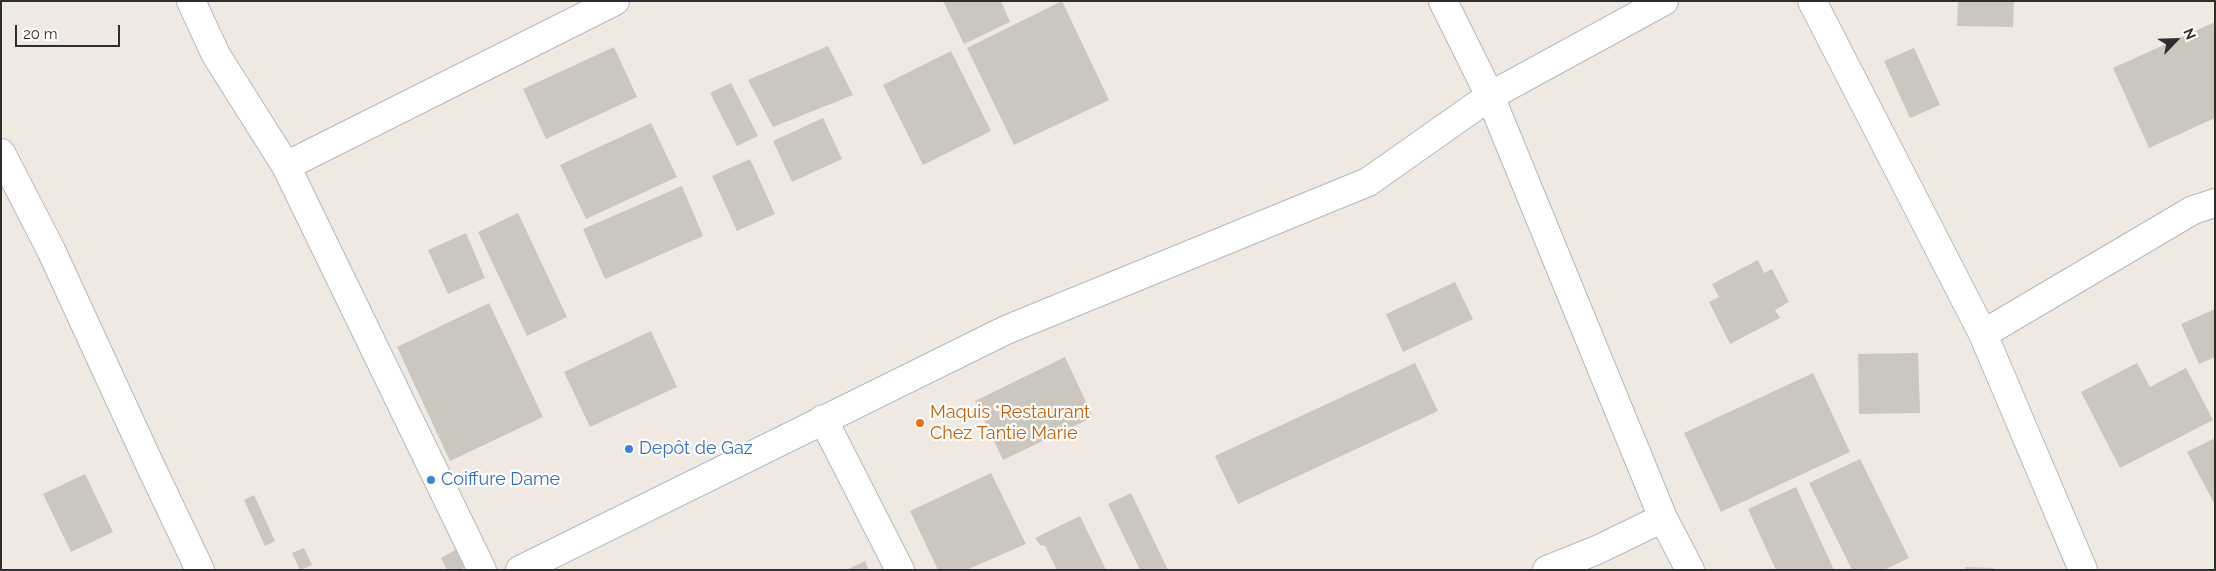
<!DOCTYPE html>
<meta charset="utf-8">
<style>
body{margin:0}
#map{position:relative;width:2216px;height:571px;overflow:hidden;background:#efe9e1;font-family:Raleway,sans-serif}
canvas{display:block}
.frame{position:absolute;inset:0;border:2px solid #2e2e2e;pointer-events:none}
.north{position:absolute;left:2151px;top:15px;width:50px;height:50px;-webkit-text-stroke:4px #fff;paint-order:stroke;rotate:66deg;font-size:14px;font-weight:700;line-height:20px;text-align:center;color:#2e2e2e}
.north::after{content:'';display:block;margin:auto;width:18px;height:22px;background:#2e2e2e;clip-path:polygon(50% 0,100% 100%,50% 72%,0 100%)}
.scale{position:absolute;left:15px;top:25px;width:105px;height:22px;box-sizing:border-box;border:2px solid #2e2e2e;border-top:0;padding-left:6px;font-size:15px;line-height:18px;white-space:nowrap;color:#2e2e2e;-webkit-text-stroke:4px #fff;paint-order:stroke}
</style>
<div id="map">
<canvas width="2216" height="571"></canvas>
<div class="frame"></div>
<div class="north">N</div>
<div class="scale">20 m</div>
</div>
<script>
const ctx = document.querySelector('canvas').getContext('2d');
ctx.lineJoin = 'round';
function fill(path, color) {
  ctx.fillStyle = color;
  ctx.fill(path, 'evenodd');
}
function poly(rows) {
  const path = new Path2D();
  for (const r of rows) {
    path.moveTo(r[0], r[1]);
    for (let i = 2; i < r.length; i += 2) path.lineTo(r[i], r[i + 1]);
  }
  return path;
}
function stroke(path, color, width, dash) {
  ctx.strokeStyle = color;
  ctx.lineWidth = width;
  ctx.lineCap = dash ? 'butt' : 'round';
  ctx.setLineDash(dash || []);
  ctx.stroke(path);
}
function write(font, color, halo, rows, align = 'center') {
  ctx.font = font + ' Raleway,sans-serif';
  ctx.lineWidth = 4.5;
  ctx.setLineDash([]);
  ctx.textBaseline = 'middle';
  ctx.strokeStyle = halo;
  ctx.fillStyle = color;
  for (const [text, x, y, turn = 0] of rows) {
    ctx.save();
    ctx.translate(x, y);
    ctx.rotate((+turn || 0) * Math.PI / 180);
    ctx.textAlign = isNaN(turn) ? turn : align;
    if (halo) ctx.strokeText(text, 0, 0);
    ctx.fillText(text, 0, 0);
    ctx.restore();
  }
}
fill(poly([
 [943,1,1001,1,1010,22,964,44],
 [1062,1,1109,100,1014,145,967,48],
 [1958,1,2014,1,2013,27,1957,26],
 [2215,22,2215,118,2149,148,2113,68],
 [828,46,853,95,773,127,748,80],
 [614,47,637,97,546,139,523,89],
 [1914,48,1940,105,1910,118,1884,61],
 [951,51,991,131,923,165,883,85],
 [731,83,758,136,737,146,710,93],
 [823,118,842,159,792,182,773,141],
 [651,123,677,177,586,219,560,165],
 [750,159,775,214,737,231,712,176],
 [682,186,703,236,605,279,583,229],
 [518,213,567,317,527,336,478,232],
 [466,233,485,278,448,294,428,250],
 [1758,260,1764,273,1772,269,1789,302,1775,310,1780,318,1730,344,1709,302,1719,297,1712,284],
 [1455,282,1473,319,1403,352,1386,314],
 [489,303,543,417,450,461,397,347],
 [2215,309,2215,357,2199,364,2181,324],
 [651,331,677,387,590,427,564,372],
 [1918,353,1920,413,1859,414,1858,354],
 [1065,357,1093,417,1003,460,975,401],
 [1415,363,1438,411,1238,504,1215,456],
 [2137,363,2150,387,2186,368,2213,420,2120,468,2081,392],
 [1813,373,1850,452,1721,512,1684,433],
 [2215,438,2215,505,2187,452],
 [1860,459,1909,558,1884,570,1852,570,1809,483],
 [991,473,1026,544,966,570,938,570,910,511],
 [85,474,113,532,71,552,43,494],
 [1796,487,1834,570,1776,570,1748,509],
 [1131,493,1168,570,1140,570,1108,504],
 [254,495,275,541,265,546,244,500],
 [1080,516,1106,570,1057,570,1045,546,1040,545,1035,538],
 [304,548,312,565,300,570,292,553],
 [457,549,467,566,460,570,447,570,441,558],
 [865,561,869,570,846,570],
 [1965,567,1993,568,1993,570,1965,570]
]), '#cbc7bf');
const minor = poly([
 [191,1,216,55,286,166,482,570],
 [1443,1,1490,96,1663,518,1690,570],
 [1812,1,1983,334,2083,570],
 [1,153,51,250,150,465,200,570],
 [286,166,615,1],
 [1983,334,2193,210,2215,203],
 [823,419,900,570],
 [520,570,1006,330,1368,182,1490,96,1664,1],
 [1547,570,1597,550,1663,518]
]);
stroke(minor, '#b4b7c1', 30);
stroke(minor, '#fff', 28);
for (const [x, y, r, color] of [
 [920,423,5,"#e8710a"],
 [629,449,5,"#3f7fe0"],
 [431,480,5,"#3f7fe0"]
]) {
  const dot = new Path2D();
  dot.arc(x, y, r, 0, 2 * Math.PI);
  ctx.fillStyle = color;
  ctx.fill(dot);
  stroke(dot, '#fff', 2);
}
write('18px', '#c56008', '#fff', [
 ["Maquis *Restaurant",930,413],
 ["Chez Tantie Marie",930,434]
], 'left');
write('18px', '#366cbe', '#fff', [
 ["Depôt de Gaz",639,449],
 ["Coiffure Dame",441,480]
], 'left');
</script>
